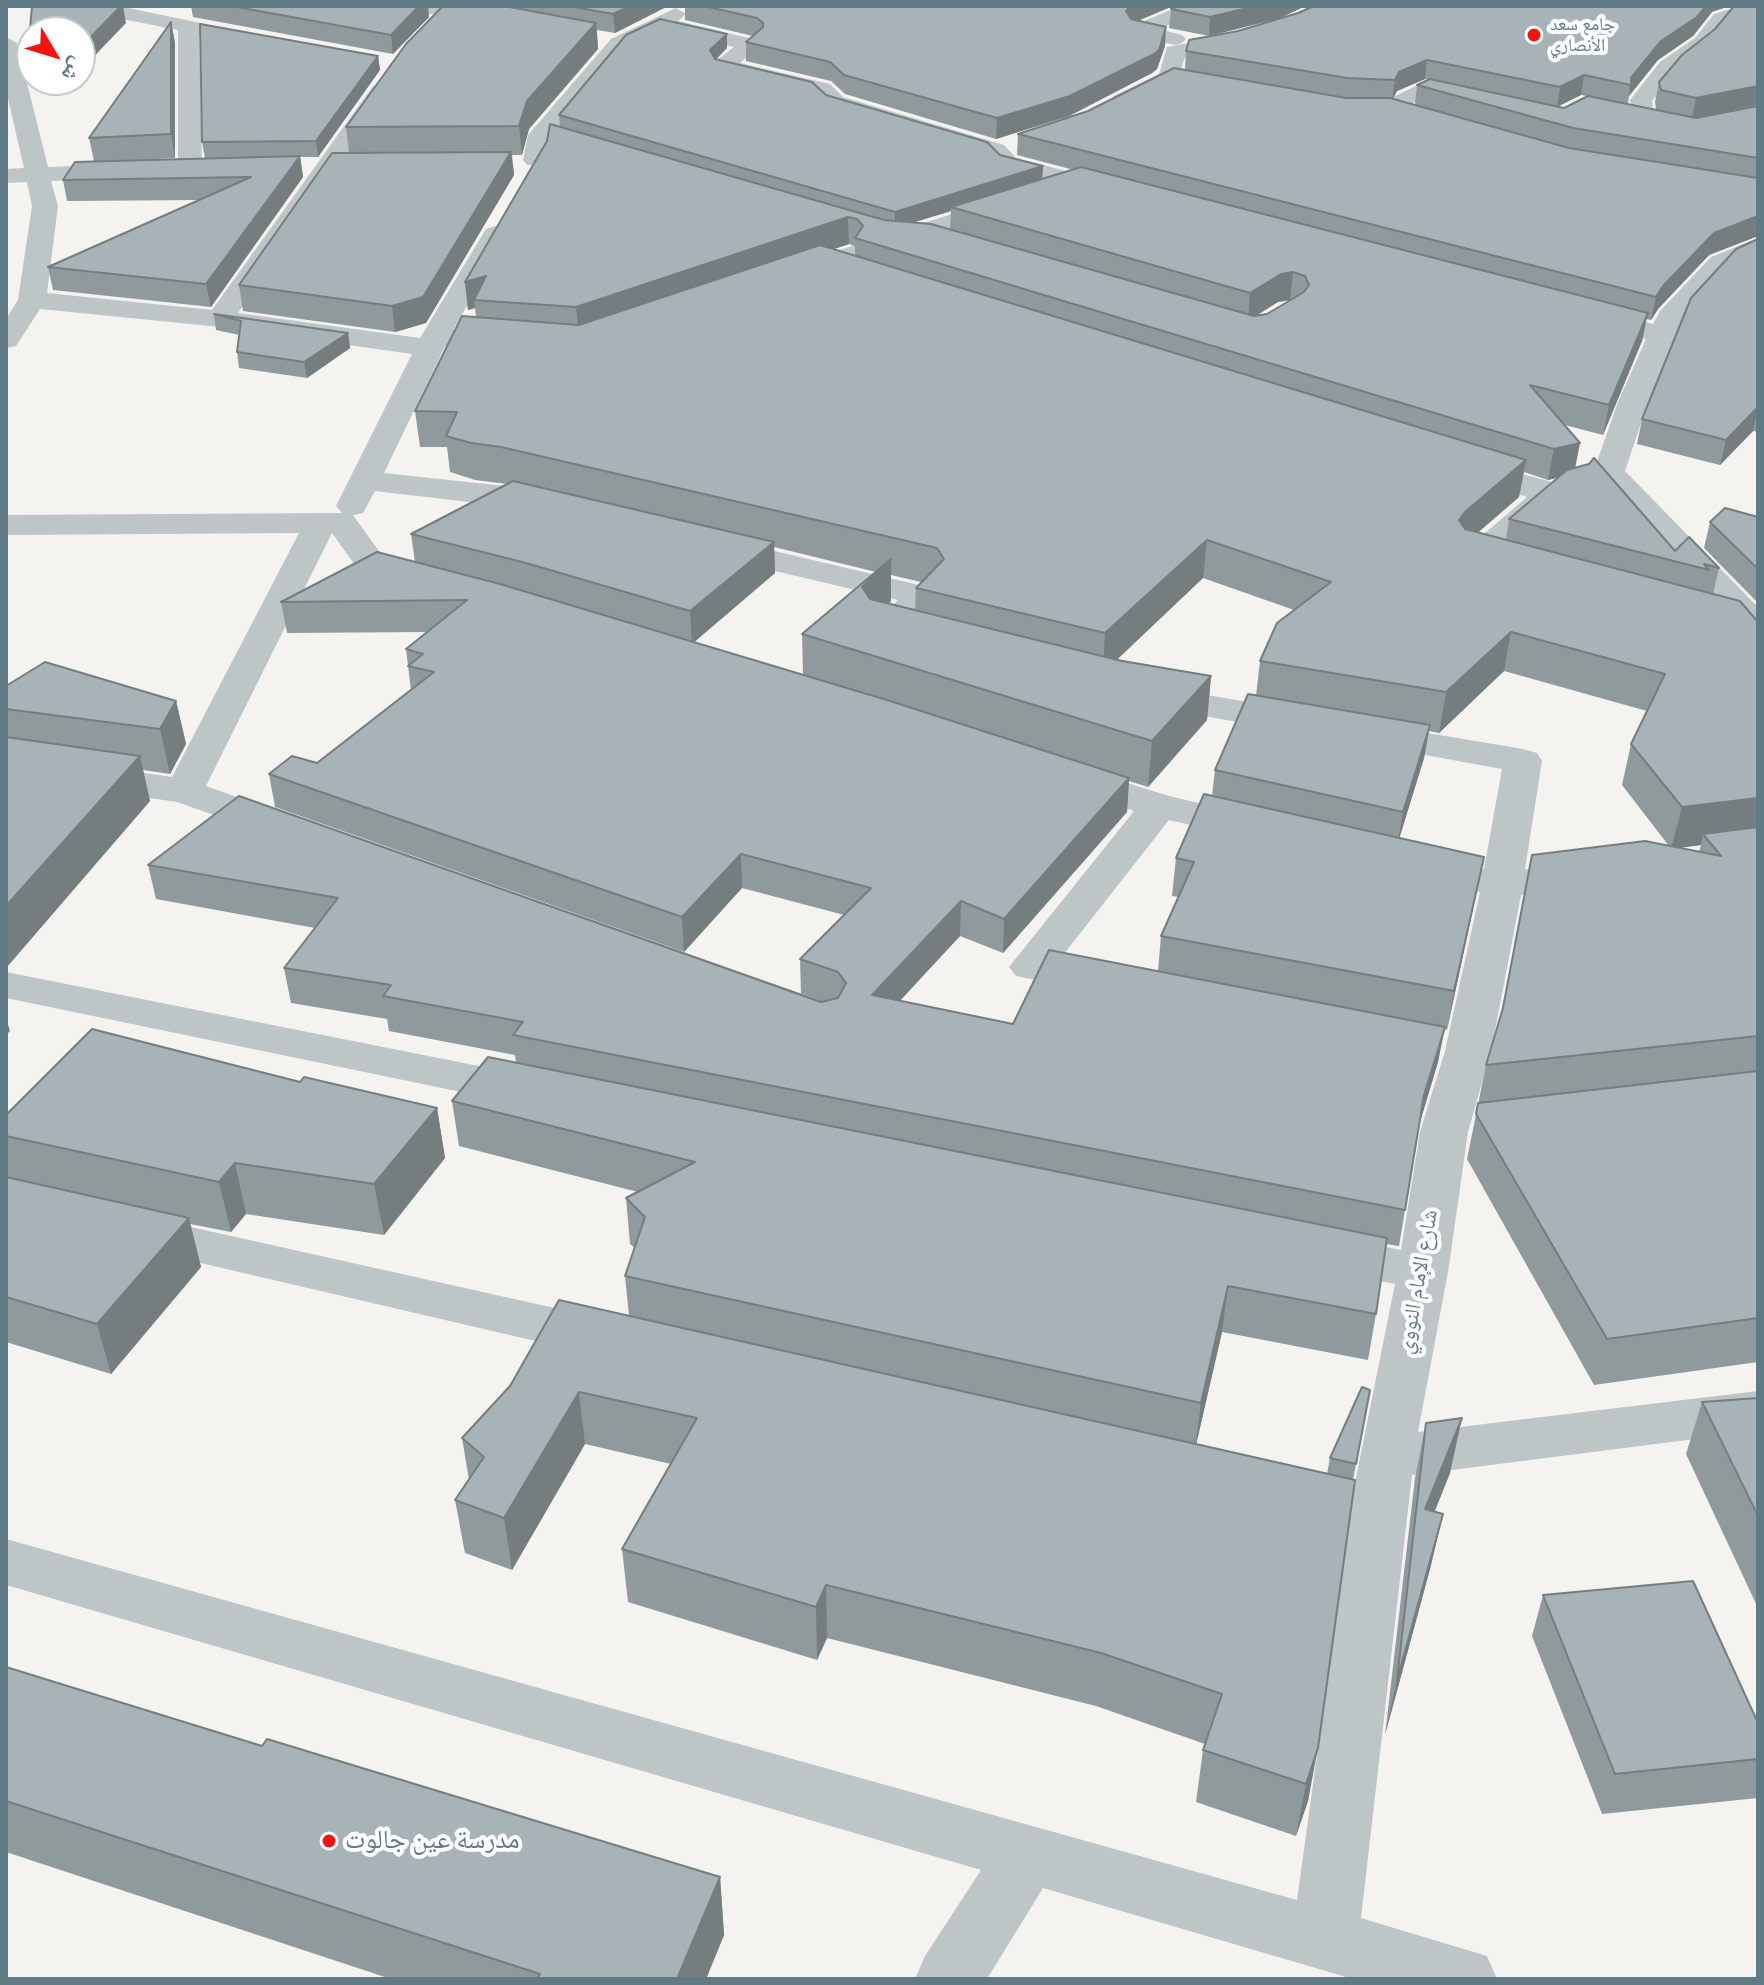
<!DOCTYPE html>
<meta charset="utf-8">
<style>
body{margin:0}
#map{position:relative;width:1764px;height:1985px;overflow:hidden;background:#f4f3ef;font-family:Roboto,"Noto Naskh Arabic",sans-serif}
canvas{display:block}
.frame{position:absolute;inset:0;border:8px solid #607b84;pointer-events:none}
.north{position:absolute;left:16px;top:16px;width:80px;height:80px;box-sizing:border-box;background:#fff;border:2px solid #bfcace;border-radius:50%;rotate:128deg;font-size:22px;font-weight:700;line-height:32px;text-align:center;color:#607b84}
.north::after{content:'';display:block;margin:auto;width:28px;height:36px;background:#f6130e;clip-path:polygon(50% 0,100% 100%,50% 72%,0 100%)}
</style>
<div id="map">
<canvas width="1764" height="1985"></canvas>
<div class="frame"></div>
<div class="north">ش</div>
</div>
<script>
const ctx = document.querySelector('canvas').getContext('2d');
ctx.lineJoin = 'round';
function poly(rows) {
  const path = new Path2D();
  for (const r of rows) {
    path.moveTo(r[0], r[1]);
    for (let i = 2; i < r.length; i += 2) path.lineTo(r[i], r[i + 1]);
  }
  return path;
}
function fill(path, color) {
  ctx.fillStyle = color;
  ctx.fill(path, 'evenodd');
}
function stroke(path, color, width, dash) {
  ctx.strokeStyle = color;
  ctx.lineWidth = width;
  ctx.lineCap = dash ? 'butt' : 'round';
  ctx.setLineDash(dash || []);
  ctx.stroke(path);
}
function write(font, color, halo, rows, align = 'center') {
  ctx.font = font + ' Roboto,"Noto Naskh Arabic",sans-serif';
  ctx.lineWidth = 8;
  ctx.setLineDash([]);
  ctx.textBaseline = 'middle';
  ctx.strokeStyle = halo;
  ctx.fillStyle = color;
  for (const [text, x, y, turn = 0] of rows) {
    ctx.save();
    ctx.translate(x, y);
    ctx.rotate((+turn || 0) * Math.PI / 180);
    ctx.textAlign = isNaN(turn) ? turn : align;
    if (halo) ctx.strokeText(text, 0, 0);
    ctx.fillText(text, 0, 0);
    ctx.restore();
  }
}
fill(poly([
 [77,6,118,6,264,36,268,40,257,46,199,35,202,168,199,173,190,175,181,173,178,168,178,30,87,12,77,6],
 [410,6,454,6,505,16,508,20,498,26,420,12,410,6],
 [1180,6,1208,6,1205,10,1159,29,1182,35,1186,39,1182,43,1175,45,1137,37,1127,31,1130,27,1180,6],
 [1313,6,1340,6,1337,10,1295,29,1236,47,1185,57,1177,82,1130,106,1122,108,1114,106,1111,101,1114,96,1159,74,1167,47,1233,35,1281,21,1313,6],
 [1740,6,1758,6,1758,13,1728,22,1709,46,1676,72,1652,101,1654,116,1651,121,1635,121,1630,100,1660,62,1695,38,1714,14,1740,6],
 [676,8,686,14,678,21,757,40,761,44,757,48,740,63,830,84,843,97,1004,145,1016,158,1124,186,1127,191,1124,196,1115,198,1000,168,988,155,827,107,814,94,716,71,713,66,716,61,734,47,661,30,625,47,555,132,615,150,619,155,615,160,607,162,550,145,543,165,527,165,523,160,528,135,611,39,676,8],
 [6,37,17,43,48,167,128,164,137,166,140,171,137,176,128,178,51,181,58,206,47,293,212,310,373,86,381,84,392,91,238,313,420,338,486,229,495,226,504,229,508,234,453,330,512,333,522,336,526,342,522,348,512,351,445,346,384,473,504,486,558,500,563,507,558,514,547,517,503,506,375,491,363,513,353,515,386,561,432,573,437,580,432,587,420,590,362,575,332,533,206,786,298,819,304,827,298,835,284,839,270,835,177,802,6,777,6,753,172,777,299,533,6,535,6,515,342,513,336,506,412,354,220,327,40,309,16,346,6,348,6,319,18,300,32,206,27,182,6,183,6,169,24,168,6,90,6,37],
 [1424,82,1482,95,1485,100,1474,107,1427,96,1389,115,1381,113,1378,108,1381,103,1424,82],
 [1008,196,1017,199,1021,204,1017,209,805,279,787,279,783,273,787,267,1008,196],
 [1758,238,1758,256,1729,269,1683,320,1648,402,1625,471,1758,607,1758,639,1746,635,1593,473,1618,402,1646,339,1577,322,1573,316,1577,310,1587,308,1653,324,1660,311,1711,257,1758,238],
 [1463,458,1563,485,1568,492,1498,554,1512,558,1517,565,1512,572,1500,575,1488,572,1461,565,1456,558,1527,497,1452,474,1447,467,1452,460,1463,458],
 [715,537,936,589,941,596,909,627,918,629,923,637,918,645,905,648,871,639,865,632,871,625,898,600,703,554,698,547,703,540,715,537],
 [1150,685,1299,711,1312,714,1318,722,1312,730,1299,733,1137,704,1132,696,1137,688,1150,685],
 [1367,723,1523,749,1537,753,1542,761,1525,869,1544,872,1550,881,1544,890,1521,895,1491,1051,1468,1132,1448,1272,1418,1432,1758,1391,1758,1431,1412,1475,1361,1918,1487,1956,1497,1979,1353,1979,1043,1888,987,1979,915,1979,925,1956,981,1870,6,1585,6,1539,1297,1900,1348,1531,1271,1512,1263,1496,1271,1480,1291,1474,1354,1488,1395,1284,1307,1266,1300,1253,1307,1240,1325,1235,1401,1250,1420,1132,1445,1051,1480,892,1406,875,1400,866,1406,857,1420,854,1484,869,1502,769,1354,742,1348,734,1354,726,1367,723],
 [1072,766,1169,796,1266,819,1272,827,1266,835,1252,839,1169,820,1060,959,1112,971,1119,980,1112,989,1097,993,1016,976,1009,967,1134,811,1058,786,1053,778,1058,770,1072,766],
 [6,972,529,1076,545,1080,552,1091,545,1102,529,1106,6,998,6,972],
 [137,1215,604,1319,622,1324,630,1338,622,1352,604,1357,119,1244,112,1232,119,1220,137,1215]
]), '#bec5c7');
fill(poly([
 [191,6,428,6,429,17,393,54,193,17],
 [443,6,668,6,615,33,597,30,598,49,529,129,522,155,512,155,514,175,426,323,395,332,243,311,239,285,349,153,346,127],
 [685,6,1173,6,1138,21,1165,46,1157,69,1152,73,1069,116,996,139,845,94,831,81,746,61,746,42,753,36,685,20],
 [1758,6,1758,106,1695,117,1758,106,1758,236,1709,255,1658,309,1651,320,1646,319,1642,341,1603,435,1565,425,1575,468,1675,551,1719,568,1713,594,1758,622,1758,1362,1594,1385,1467,1159,1486,1065,1501,1015,1532,855,1669,846,1622,785,1631,744,1647,711,1504,671,1439,733,1429,731,1424,758,1399,838,1484,857,1447,1030,1444,1029,1438,1062,1419,1125,1399,1246,1386,1244,1376,1314,1368,1360,1222,1332,1196,1445,1327,1474,1330,1458,1370,1390,1353,1480,1308,1801,1296,1836,1196,1802,1203,1750,1205,1744,1096,1706,827,1638,817,1660,628,1602,622,1549,671,1464,585,1444,512,1570,465,1553,455,1500,469,1480,462,1438,629,1316,625,1276,635,1248,630,1244,626,1198,638,1192,459,1146,452,1101,516,1062,515,1055,389,1031,387,1019,291,1003,284,968,315,928,156,899,148,865,239,796,822,1001,801,994,800,959,844,915,742,888,684,952,275,807,269,774,317,763,411,690,406,649,427,632,287,633,281,602,415,562,411,534,508,484,475,480,450,472,447,447,420,447,415,411,476,317,475,308,468,310,465,282,560,127,559,115,727,34,727,48,716,60,826,95,1000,155,1043,166,1042,179,1074,170,1017,155,1018,134,1088,111,1185,69,1186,51,1238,31,1298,13,1712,12,1693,36,1658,60,1629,96,1628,104,1656,110,1655,102,1659,82],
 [1425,79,1429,80,1417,85,1415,105,1393,99,1397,91],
 [1581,95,1587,96,1564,108,1558,106],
 [951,211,950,230,912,223],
 [849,244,855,246,855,256,834,249],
 [1290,300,1267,314,1255,316,1278,302],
 [1524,472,1548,480,1558,477,1509,519,1506,539,1478,532,1519,497],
 [774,547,876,572,802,634,803,675,694,642,775,573],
 [891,575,921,582,916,588,915,610,889,603,891,601],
 [1203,578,1294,610,1260,661,1256,696,1215,770,1212,796,1176,858,1172,896,1179,897,1161,936,1158,971,1013,1024,900,1000,960,936,1003,953,1127,812,1129,781,1148,787,1207,720,1211,676,1117,659],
 [1701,845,1699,852,1678,848],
 [1171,9,1280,18,1209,36,1169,28],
 [171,22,175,43,175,158,117,161,205,158,202,142,378,56,380,70,318,157,300,157,303,177,211,307,53,290,48,267,200,200,67,201,63,180,94,161,89,138],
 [1758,239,1758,432,1753,431,1720,465,1637,444,1642,419],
 [214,314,348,333,350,348,307,378,239,368,237,352,239,335,216,330],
 [1758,517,1758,603,1704,548,1710,522],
 [6,686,176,701,186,744,170,774,143,770,150,801,6,968],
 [300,1082,437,1108,445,1158,384,1235,246,1214,231,1232,190,1224,201,1267,111,1374,6,1342,6,1115],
 [1758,1398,1758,1608,1686,1454,1702,1402],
 [1426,1423,1450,1473,1435,1511,1443,1514,1430,1569,1385,1735,1415,1478],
 [1543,1595,1758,1723,1758,1798,1602,1814,1532,1636],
 [6,1667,262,1746,720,1877,724,1935,706,1979,391,1979,6,1852]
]), '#909a9d');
fill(poly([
 [121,6,123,6,126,23,80,71,80,48],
 [419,6,428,6,429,17,393,54,391,35],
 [630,6,668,6,615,33,613,14],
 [1130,6,1173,6,1129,24,1126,11],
 [1256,6,1306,6,1280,18,1209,36,1210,17],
 [1706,6,1730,6,1712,12,1693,36,1658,60,1629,96,1631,78,1661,41],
 [171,22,175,43,175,158,171,134],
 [596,23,598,49,529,129,522,155,519,126,527,101],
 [1166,27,1165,46,1157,69,1152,73,1069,116,996,139,997,118],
 [727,34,727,48,710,64,710,50],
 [378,56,380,70,318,157,316,141],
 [1427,60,1425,79,1397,91,1392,100,1395,80,1399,72],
 [32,61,32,80,46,80,32,81,27,62],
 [1584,75,1581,95,1557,107,1560,87],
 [1758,86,1757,105,1692,118,1696,98],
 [511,152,514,175,426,323,395,332,392,306],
 [300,156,303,177,211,307,206,284],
 [1043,166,1042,182,951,207,951,211,895,228,895,212],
 [1758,216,1758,236,1709,255,1658,309,1651,320,1656,297,1663,286,1714,233],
 [848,217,849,244,579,335,576,307],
 [1293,272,1290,300,1278,302,1248,321,1250,293,1281,274],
 [486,276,474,300,475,308,468,310,465,282],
 [1648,313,1642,341,1603,435,1609,405],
 [348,333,350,348,307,378,304,362],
 [1758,407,1753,431,1720,465,1726,440],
 [1580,443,1574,474,1548,480,1554,449],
 [1526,460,1519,497,1459,549,1459,520,1465,512],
 [1207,540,1203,578,1103,673,1105,633],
 [774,542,775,573,692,644,690,611],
 [891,559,891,601,863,630,862,587],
 [1511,632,1504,671,1439,733,1446,692],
 [1211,676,1207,720,1148,787,1152,741],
 [176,701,186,744,170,774,160,729],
 [1430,725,1424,758,1397,846,1403,812],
 [140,756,150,801,6,968,6,906],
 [1129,778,1127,812,1003,953,1004,919],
 [1758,798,1758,838,1703,834,1701,845,1671,849,1682,807],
 [741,854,742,888,684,952,682,917],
 [1484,857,1476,894,1447,1030,1454,991],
 [961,901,960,936,873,1030,872,995],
 [6,1018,10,1031,6,1035],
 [1445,1027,1438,1062,1417,1132,1424,1095],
 [437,1108,445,1158,384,1235,374,1184],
 [235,1163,246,1214,231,1232,219,1182],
 [189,1218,201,1267,111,1374,97,1324],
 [1228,1286,1222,1332,1195,1449,1201,1403],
 [579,1392,585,1444,512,1570,504,1518],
 [1462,1418,1450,1473,1413,1564,1425,1509],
 [1443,1514,1430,1569,1385,1735,1397,1680],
 [826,1585,827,1638,817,1660,816,1607],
 [1318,1748,1308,1801,1296,1836,1306,1784],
 [720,1877,724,1935,706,1979,677,1979]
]), '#757d7f');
const building = poly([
 [32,6,121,6,80,48,80,32,32,32,32,61,27,62,32,6],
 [231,6,419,6,391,35,231,6],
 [443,6,504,6,596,23,527,101,519,126,346,127,406,44,443,6],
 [569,6,630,6,613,14,569,6],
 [704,6,1130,6,1126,11,1131,19,1166,27,1159,50,1154,54,1070,96,997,118,844,75,830,62,746,42,763,27,763,23,757,18,704,6],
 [1179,6,1256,6,1210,17,1171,9,1179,6],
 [1314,6,1706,6,1697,17,1661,41,1631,78,1631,85,1584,75,1560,87,1427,60,1399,72,1395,80,1347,78,1186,51,1189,40,1238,31,1298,13,1314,6],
 [1734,6,1758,6,1758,86,1696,98,1661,90,1659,82,1682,55,1715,29,1734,6],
 [660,19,727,34,710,50,715,59,812,82,826,95,987,142,1000,155,1043,166,895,212,559,115,626,35,660,19],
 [171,22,171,134,89,138,171,22],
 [200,24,378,56,316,141,202,142,200,24],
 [1174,68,1346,98,1390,98,1569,148,1758,178,1758,216,1714,233,1663,286,1656,297,1018,134,1088,111,1174,68],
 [1430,79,1564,108,1588,96,1696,118,1758,106,1758,158,1573,128,1417,85,1430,79],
 [550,124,884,220,931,224,1254,316,1267,314,1304,292,1309,285,1305,276,1293,272,1281,274,1250,293,951,207,1081,167,1648,313,1609,405,1530,385,1580,443,1554,449,855,238,863,226,857,219,848,217,576,307,474,300,486,276,465,282,547,141,550,124],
 [511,152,423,297,392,306,239,285,332,153,511,152],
 [300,156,206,284,48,267,251,177,63,180,75,162,300,156],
 [1758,239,1758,407,1726,440,1642,419,1691,298,1736,249,1758,239],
 [820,245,1526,460,1465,512,1459,520,1465,529,1740,601,1758,622,1758,798,1682,807,1631,744,1665,674,1511,632,1446,692,1260,661,1277,623,1331,582,1207,540,1105,633,916,588,944,559,937,548,501,447,471,443,446,436,457,412,415,411,462,316,579,325,820,245],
 [214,314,348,333,304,362,237,352,241,321,214,314],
 [1594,458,1675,551,1689,537,1719,568,1704,564,1709,570,1509,519,1567,470,1589,464,1594,458],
 [513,481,774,542,690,611,526,563,411,534,513,481],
 [1725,508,1758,517,1758,569,1710,522,1725,508],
 [377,552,500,584,887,700,1129,778,1004,919,961,901,872,995,1013,1024,1049,950,1445,1027,1424,1095,1405,1210,513,1035,523,1022,383,996,391,985,284,968,338,898,148,865,239,796,821,1002,838,998,846,983,838,972,800,959,871,888,741,854,682,917,269,774,292,756,317,763,434,672,408,666,423,654,406,649,467,600,281,602,377,552],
 [891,559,862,587,870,599,1122,661,1211,676,1152,741,802,634,891,559],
 [45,662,176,701,160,729,6,709,6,686,45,662],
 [1248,694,1430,725,1403,812,1215,770,1248,694],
 [6,737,140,756,6,906,6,737],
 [1204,794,1484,857,1454,991,1161,936,1194,862,1176,858,1204,794],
 [1758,827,1758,1036,1486,1065,1503,1008,1532,855,1645,841,1721,856,1703,834,1758,827],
 [92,1029,300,1082,304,1077,437,1108,374,1184,235,1163,219,1182,6,1136,6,1115,92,1029],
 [488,1057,1387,1238,1376,1314,1228,1286,1201,1403,625,1276,645,1217,626,1198,695,1162,452,1101,488,1057],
 [1758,1071,1758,1318,1607,1339,1476,1114,1478,1103,1758,1071],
 [6,1177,189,1218,97,1324,6,1297,6,1177],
 [559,1300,1355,1480,1318,1748,1306,1784,1203,1750,1222,1694,1101,1653,826,1585,816,1607,622,1549,697,1418,579,1392,504,1518,455,1500,484,1457,462,1438,510,1386,559,1300],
 [1362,1387,1370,1390,1356,1464,1330,1458,1362,1387],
 [1758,1398,1758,1516,1702,1402,1758,1398],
 [1462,1418,1425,1509,1443,1514,1397,1680,1426,1423,1462,1418],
 [1693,1581,1758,1723,1758,1759,1615,1774,1543,1595,1693,1581],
 [6,1667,262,1746,267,1739,720,1877,677,1979,537,1979,540,1974,6,1801,6,1667]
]);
fill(building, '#a7b3b6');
stroke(building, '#757d7f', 2);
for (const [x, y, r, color] of [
 [1534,35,8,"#f6130e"],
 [329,1841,8,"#f6130e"]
]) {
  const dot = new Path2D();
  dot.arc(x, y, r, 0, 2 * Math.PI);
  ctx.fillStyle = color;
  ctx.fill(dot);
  stroke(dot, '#fff', 3);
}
write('18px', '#607b84', '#fff', [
 ["جامع سعد",1550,25],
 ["الأنصاري",1550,46]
], 'left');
write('22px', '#607b84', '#fff', [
 ["شارع الإمام النووي",1419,1282,-80]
]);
write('26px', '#607b84', '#fff', [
 ["مدرسة عين جالوت",345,1841]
], 'left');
</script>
